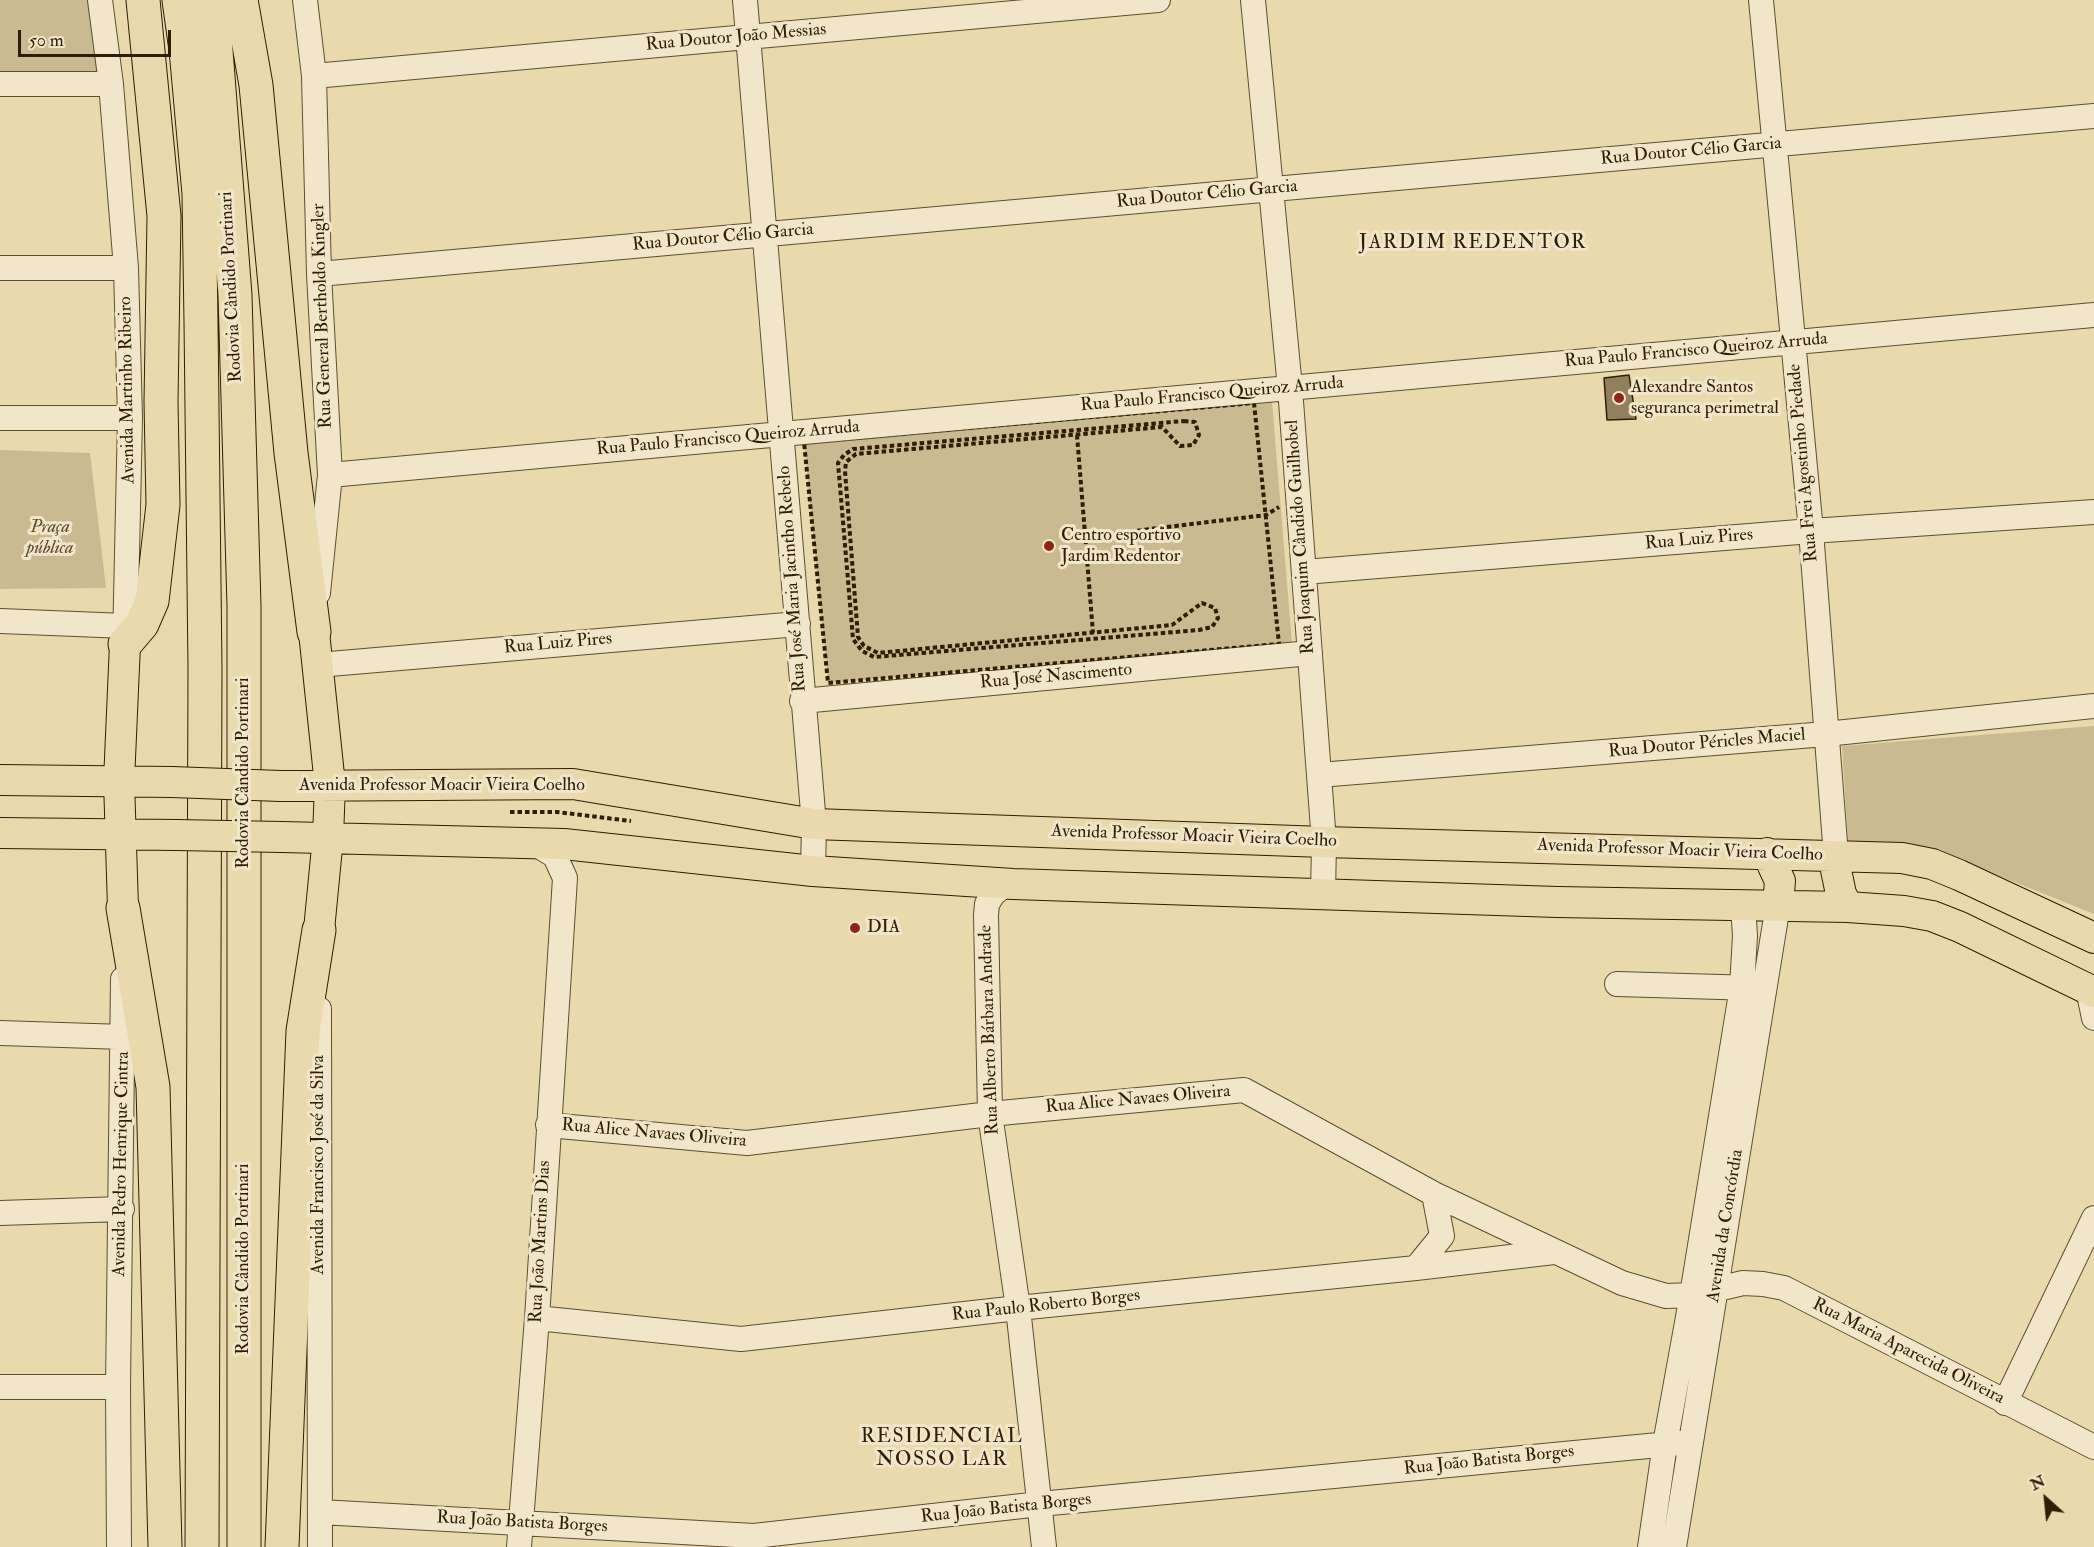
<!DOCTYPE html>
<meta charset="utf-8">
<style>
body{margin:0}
#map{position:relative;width:2094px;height:1547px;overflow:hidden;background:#ebd9ae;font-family:"IM FELL Double Pica",serif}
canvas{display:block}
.north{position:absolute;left:2016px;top:1469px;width:60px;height:60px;-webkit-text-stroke:4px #f2e6ca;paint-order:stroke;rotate:333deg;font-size:16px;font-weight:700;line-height:24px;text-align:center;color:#311d05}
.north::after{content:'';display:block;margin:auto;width:21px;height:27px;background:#311d05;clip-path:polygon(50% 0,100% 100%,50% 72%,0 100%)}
.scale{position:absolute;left:18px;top:30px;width:153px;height:27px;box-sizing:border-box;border:3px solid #311d05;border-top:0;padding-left:8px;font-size:18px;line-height:21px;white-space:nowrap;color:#311d05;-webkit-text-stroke:4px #f2e6ca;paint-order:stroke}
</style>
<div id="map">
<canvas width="2094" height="1547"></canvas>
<div class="north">N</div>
<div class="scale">50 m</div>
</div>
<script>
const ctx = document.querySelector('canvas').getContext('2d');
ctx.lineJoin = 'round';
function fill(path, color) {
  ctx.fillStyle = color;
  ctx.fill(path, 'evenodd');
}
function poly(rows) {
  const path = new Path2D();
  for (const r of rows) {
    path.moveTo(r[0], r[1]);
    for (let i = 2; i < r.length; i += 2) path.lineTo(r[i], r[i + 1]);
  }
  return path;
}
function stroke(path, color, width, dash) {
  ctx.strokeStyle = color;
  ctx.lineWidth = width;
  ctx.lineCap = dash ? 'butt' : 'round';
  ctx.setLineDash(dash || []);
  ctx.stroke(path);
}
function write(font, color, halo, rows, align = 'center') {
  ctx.font = font + ' "IM FELL Double Pica",serif';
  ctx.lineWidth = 6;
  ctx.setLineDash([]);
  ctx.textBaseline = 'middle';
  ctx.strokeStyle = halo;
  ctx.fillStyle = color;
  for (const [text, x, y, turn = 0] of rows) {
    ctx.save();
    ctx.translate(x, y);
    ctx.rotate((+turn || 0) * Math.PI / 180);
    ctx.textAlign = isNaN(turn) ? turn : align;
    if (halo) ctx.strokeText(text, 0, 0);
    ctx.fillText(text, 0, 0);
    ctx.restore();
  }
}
fill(poly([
 [0,0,91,0,101,78,0,78],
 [1272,402,1292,643,828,683,804,442],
 [0,450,90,453,106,588,0,589],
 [2094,726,2094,914,1932,849,1848,843,1842,746]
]), '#cbb991');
const building = poly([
 [1629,375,1636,419,1607,420,1604,378,1629,375]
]);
fill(building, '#927f5d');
stroke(building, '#311d05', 1.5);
const minor = poly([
 [100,0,111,84,126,268,130,418,125,644],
 [305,0,314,76,319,274,330,475,318,593],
 [745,0,814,824,813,871],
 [1253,0,1290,388,1324,842,1323,895],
 [1761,0,1811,531,1836,856],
 [314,76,1158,0],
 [0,84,111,84],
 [0,268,126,268],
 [319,274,2094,116],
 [0,418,130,418],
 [330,475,2094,315],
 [1304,572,1811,531,2094,512],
 [0,621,126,626],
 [318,665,798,624],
 [802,701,1310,653],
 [1319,775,1826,734,2094,706],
 [1013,884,1002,887,993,894,987,904,986,915,990,1114,1018,1308,1044,1547],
 [1617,984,1755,988],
 [2088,989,2094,1018],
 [319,1009,320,1547],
 [0,1033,124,1037,138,1039],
 [548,1125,747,1143,990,1114,1244,1090,1434,1194,1622,1283,1666,1296,1692,1295,1743,1283,1763,1284,1784,1288,2094,1447],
 [0,1213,122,1209],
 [1416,1268,1442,1236,1434,1194],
 [537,1318,741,1339,1018,1308,1416,1268,1554,1252],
 [0,1387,118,1387],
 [2005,1403,2094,1218],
 [320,1512,754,1536,1040,1504,1690,1442],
 [119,1547,118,1387,123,979],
 [519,1547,537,1318,565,878,555,856,534,843],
 [1650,1547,1665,1444,1692,1295,1742,987,1745,936,1744,920,1740,906],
 [1674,1547,1778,905]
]);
const major = poly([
 [314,632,330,785,328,837,319,930],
 [0,780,172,782],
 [281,786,573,784,814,824,1324,842,1902,858,1932,864,1959,875,2094,938],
 [0,833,176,835],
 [282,837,564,844,813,871,1013,884,1557,902,1848,907,1904,911,1932,916,1960,927,2094,992],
 [1767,853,1780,881,1778,905],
 [1836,856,1836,870,1841,894,1848,907],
 [123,908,119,781,125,644]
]);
const highway = poly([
 [179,0,186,50,199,194,201,322,205,669,202,1547],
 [210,0,215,38,235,295,244,606,244,1547],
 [241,0,256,85,291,453,314,632],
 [125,644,142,624,152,601,163,505,161,402,164,216,143,0],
 [123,908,153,1087,165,1547],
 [282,1547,303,1031,319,930]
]);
stroke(minor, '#604c2f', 26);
stroke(major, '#311d05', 32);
stroke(highway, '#311d05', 35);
stroke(poly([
 [1254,403,1279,644,828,683,804,442,1254,403],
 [1184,421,1195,422,1199,435,1193,445,1180,446,1162,427,856,454,846,462,845,471,858,637,864,646,878,653,1172,625,1202,603,1215,608,1218,618,1212,627,1199,630,874,657,862,651,853,639,838,463,844,455,853,449,1184,421],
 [1077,435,1093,633],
 [1085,537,1266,515,1279,507],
 [510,812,557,812,631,821]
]), '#311d05', 4, [4.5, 3]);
stroke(minor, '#f2e6ca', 24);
stroke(major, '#ebd9ae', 30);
stroke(highway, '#ebd9ae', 33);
const majorBridge = poly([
 [172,782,281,786],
 [176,835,282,837]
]);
stroke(majorBridge, '#311d05', 32, []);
stroke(majorBridge, '#ebd9ae', 30);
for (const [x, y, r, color] of [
 [1619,398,6,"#8f2418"],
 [1049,546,6,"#8f2418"],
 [855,928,6,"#8f2418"]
]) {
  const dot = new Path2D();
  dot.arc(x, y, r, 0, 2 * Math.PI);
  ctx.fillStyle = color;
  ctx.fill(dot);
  stroke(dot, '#f2e6ca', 2);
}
write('18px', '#311d05', '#f2e6ca', [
 ["Rua Doutor João Messias",736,38,-5],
 ["Rua Doutor Célio Garcia",1691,152,-5],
 ["Rua Doutor Célio Garcia",1207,195,-5],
 ["Rua Doutor Célio Garcia",723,238,-5],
 ["Rodovia Cândido Portinari",232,287,-93],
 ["Rua General Bertholdo Kingler",323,316,-92],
 ["Rua Paulo Francisco Queiroz Arruda",1696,351,-5],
 ["Avenida Martinho Ribeiro",128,390,-91],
 ["Rua Paulo Francisco Queiroz Arruda",1212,395,-5],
 ["Rua Paulo Francisco Queiroz Arruda",728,439,-5],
 ["Rua Frei Agostinho Piedade",1804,463,-95],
 ["Rua Joaquim Cândido Guilhobel",1301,537,-94],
 ["Rua Luiz Pires",1699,540,-5],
 ["Rua José Maria Jacintho Rebelo",793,579,-94],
 ["Rua Luiz Pires",558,644,-5],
 ["Rua José Nascimento",1056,677,-5],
 ["Rua Doutor Péricles Maciel",1707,744,-5],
 ["Rodovia Cândido Portinari",244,773,-90],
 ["Avenida Professor Moacir Vieira Coelho",442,786],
 ["Avenida Professor Moacir Vieira Coelho",1194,837,2],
 ["Avenida Professor Moacir Vieira Coelho",1680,851,2],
 ["Rua Alberto Bárbara Andrade",990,1030,-92],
 ["Rua Alice Navaes Oliveira",1138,1100,-5],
 ["Rua Alice Navaes Oliveira",654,1134,5],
 ["Avenida Pedro Henrique Cintra",122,1164,-89],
 ["Avenida Francisco José da Silva",319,1165,-90],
 ["Avenida da Concórdia",1726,1226,-81],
 ["Rua João Martins Dias",541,1242,-87],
 ["Rodovia Cândido Portinari",244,1259,-90],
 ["Rua Paulo Roberto Borges",1046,1306,-6],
 ["Rua Maria Aparecida Oliveira",1908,1352,27],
 ["Rua João Batista Borges",1489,1461,-6],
 ["Rua João Batista Borges",1006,1509,-6],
 ["Rua João Batista Borges",522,1523,3]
]);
write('18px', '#311d05', '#f2e6ca', [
 ["Alexandre Santos",1631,388],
 ["seguranca perimetral",1631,409],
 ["Centro esportivo",1061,536],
 ["Jardim Redentor",1061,557],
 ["DIA",867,928]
], 'left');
write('italic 18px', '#5f4c2f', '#f2e6ca', [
 ["Praça",50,528],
 ["pública",50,549]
]);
ctx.letterSpacing = '1.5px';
write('20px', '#311d05', '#f2e6ca', [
 ["JARDIM REDENTOR",1473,244],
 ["RESIDENCIAL",942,1438],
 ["NOSSO LAR",942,1461]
]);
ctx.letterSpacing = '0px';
</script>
